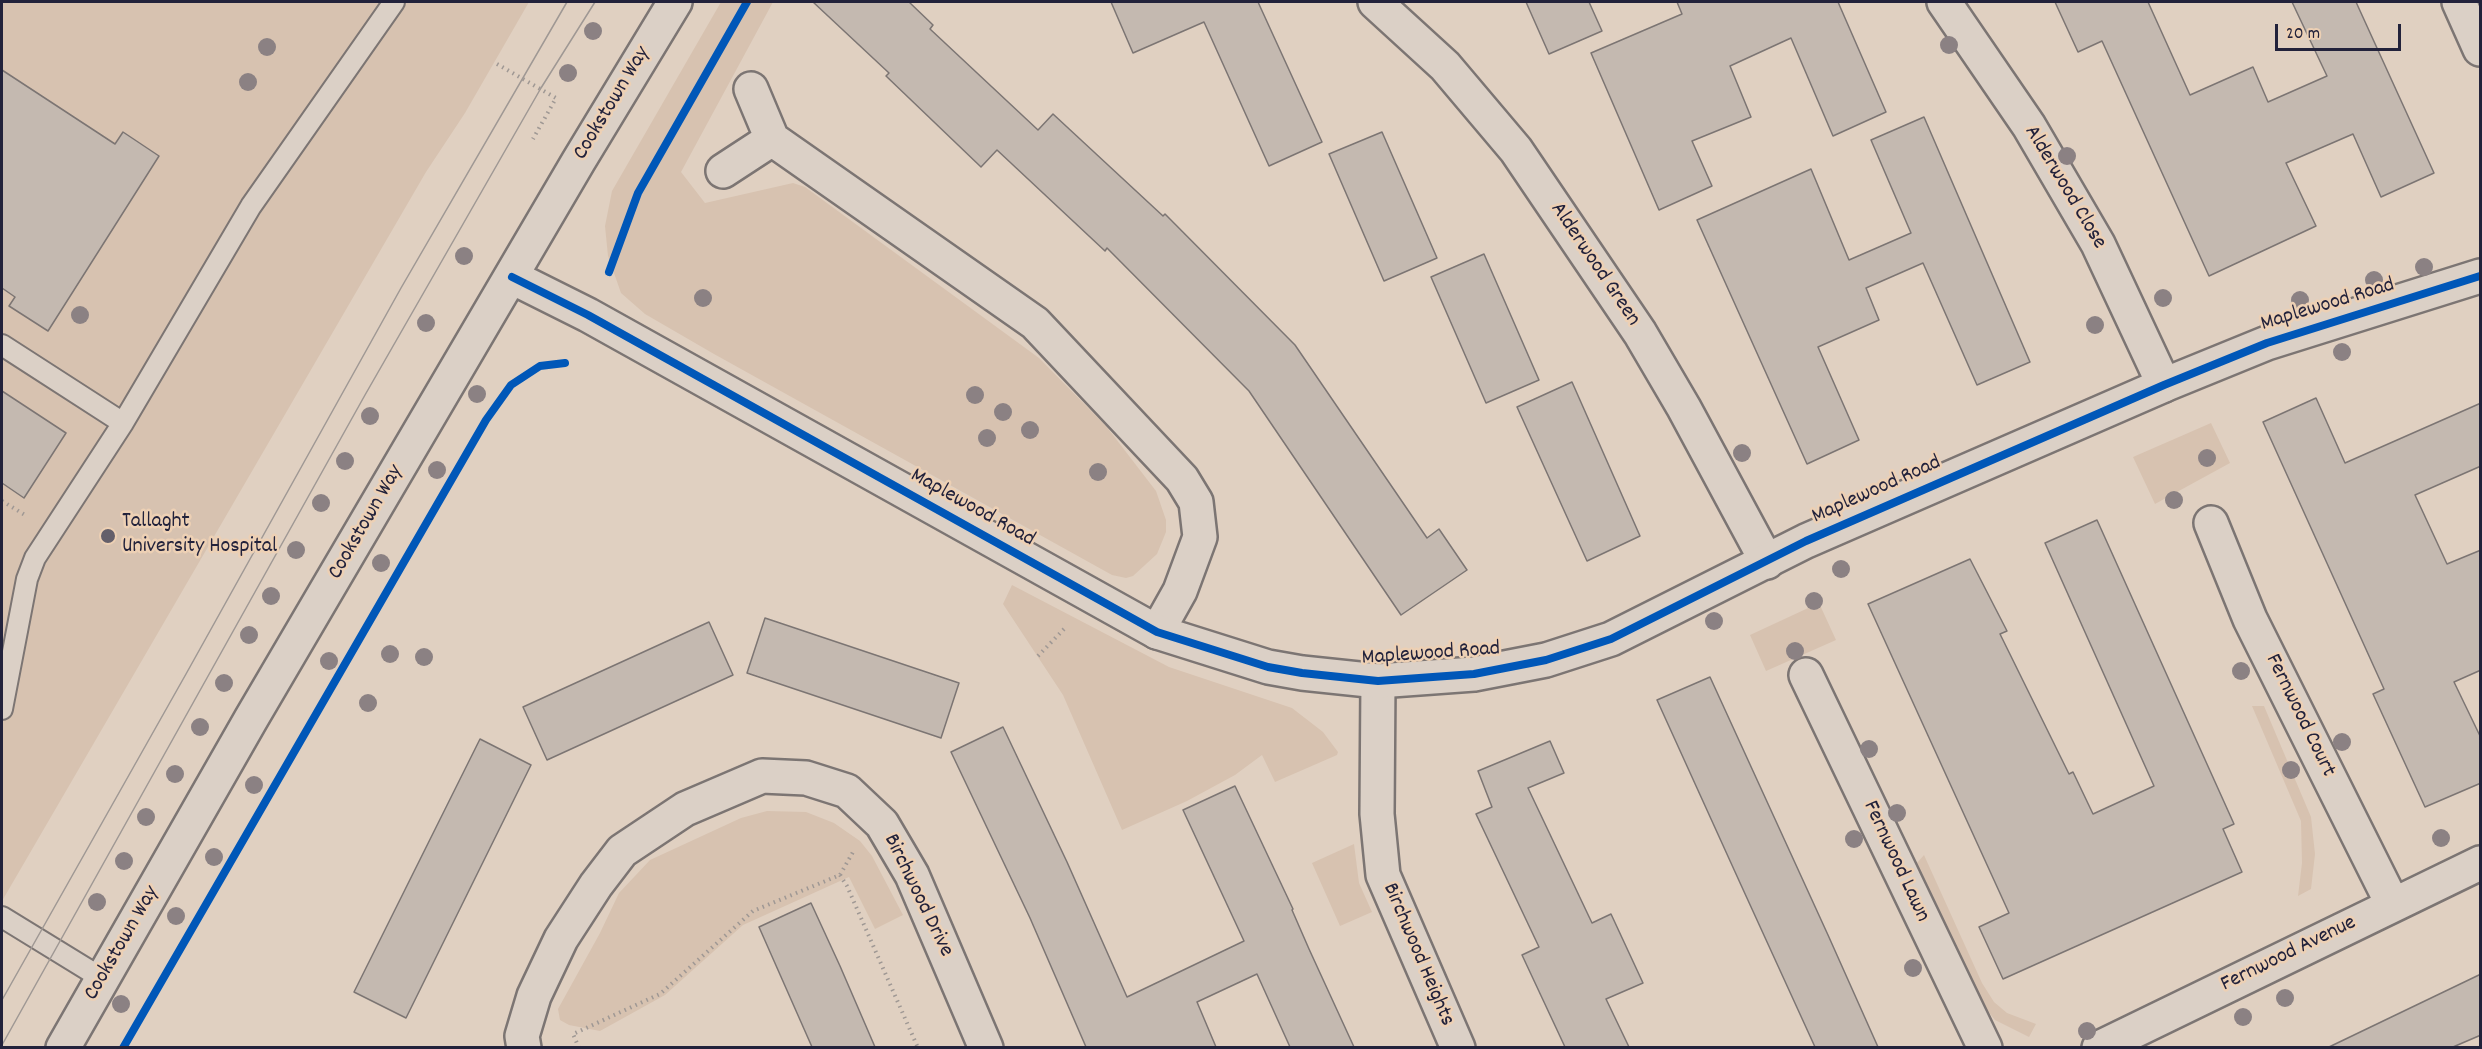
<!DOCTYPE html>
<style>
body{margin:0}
#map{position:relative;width:2482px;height:1049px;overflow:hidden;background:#e0d0c1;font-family:Dekko,sans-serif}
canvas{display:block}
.frame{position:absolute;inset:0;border:3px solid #22223b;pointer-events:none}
.scale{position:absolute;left:2275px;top:24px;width:126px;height:27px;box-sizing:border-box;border:3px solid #22223b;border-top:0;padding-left:8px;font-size:18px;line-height:21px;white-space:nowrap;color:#22223b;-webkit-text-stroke:4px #edd0b4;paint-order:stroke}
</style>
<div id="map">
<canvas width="2482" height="1049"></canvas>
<div class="frame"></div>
<div class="scale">20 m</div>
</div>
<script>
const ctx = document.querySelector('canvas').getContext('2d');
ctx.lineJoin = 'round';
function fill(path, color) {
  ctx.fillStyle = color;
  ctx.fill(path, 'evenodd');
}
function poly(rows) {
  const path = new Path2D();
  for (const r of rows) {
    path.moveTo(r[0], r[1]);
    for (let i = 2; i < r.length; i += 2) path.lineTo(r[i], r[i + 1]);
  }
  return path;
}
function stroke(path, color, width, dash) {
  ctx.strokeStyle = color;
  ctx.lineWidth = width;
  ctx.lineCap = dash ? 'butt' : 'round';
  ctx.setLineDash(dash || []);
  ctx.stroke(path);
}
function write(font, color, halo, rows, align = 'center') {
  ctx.font = font + ' Dekko,sans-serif';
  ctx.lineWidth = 5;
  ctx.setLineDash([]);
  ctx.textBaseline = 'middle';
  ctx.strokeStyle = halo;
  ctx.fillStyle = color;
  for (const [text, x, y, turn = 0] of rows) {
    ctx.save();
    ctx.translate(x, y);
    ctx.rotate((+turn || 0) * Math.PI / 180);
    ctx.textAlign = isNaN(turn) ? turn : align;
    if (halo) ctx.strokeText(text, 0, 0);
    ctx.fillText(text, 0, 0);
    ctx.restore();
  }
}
fill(poly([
 [2,2,529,2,465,113,426,172,2,901],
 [721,2,773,2,681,172,705,203,793,183,805,187,1039,358,1106,426,1156,491,1166,520,1166,532,1157,554,1133,576,1126,578,1112,575,714,354,645,314,621,293,608,256,605,226,612,191],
 [2211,423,2230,463,2155,504,2133,457],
 [1012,585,1169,667,1292,708,1323,732,1338,752,1337,755,1275,782,1262,755,1235,775,1187,801,1122,830,1063,695,1003,604],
 [1819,603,1836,640,1766,671,1750,635],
 [2252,706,2264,706,2311,817,2315,854,2311,889,2298,896,2302,863,2301,821],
 [767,811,806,812,834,823,860,841,872,856,903,915,875,929,849,877,743,925,665,995,600,1031,569,1025,560,1020,558,1009,600,933,619,893,650,860,741,818],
 [1354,844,1359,883,1372,912,1340,926,1312,863],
 [1924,855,1982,983,1994,1002,2007,1013,2036,1024,2029,1037,1995,1020,1978,999,1916,864]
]), '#d7c2b0');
const building = poly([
 [813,2,909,2,933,25,930,29,1038,130,1053,114,1163,216,1165,214,1295,345,1427,538,1439,529,1467,570,1401,615,1249,391,1107,248,1105,251,997,150,981,167,886,76,889,73,813,2],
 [1111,2,1258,2,1322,142,1269,166,1204,22,1133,53,1111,2],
 [1526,2,1589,2,1602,31,1549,54,1526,2],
 [1677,2,1838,2,1886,112,1833,136,1791,38,1730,66,1751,117,1692,141,1712,186,1659,210,1591,53,1682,14,1677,2],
 [2055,2,2148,2,2190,95,2253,67,2268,102,2327,76,2292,2,2356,2,2434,173,2381,197,2353,134,2286,163,2316,226,2209,276,2102,41,2078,52,2055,2],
 [2,70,115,144,123,132,159,156,48,331,9,306,15,297,2,288,2,70],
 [1924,117,2030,362,1977,385,1923,263,1866,288,1879,320,1818,347,1859,440,1807,464,1697,220,1811,169,1849,260,1911,233,1871,140,1924,117],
 [1382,132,1437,258,1384,281,1329,154,1382,132],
 [1484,254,1539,380,1486,403,1431,277,1484,254],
 [1572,382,1640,536,1587,561,1517,407,1572,382],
 [2,391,66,433,24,498,2,483,2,391],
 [2316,398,2345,463,2481,403,2481,466,2415,495,2447,564,2481,550,2481,670,2454,682,2481,738,2481,783,2425,807,2373,694,2384,689,2263,422,2316,398],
 [2097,520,2234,824,2223,829,2242,872,2003,979,1979,927,2009,913,1868,604,1970,559,2007,631,2000,634,2069,774,2073,772,2093,814,2154,786,2045,543,2097,520],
 [765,618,959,683,941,738,747,673,765,618],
 [709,622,733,675,547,760,523,707,709,622],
 [1710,677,1828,935,1878,1047,1815,1047,1741,885,1657,700,1710,677],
 [1003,727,1067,862,1127,997,1244,941,1183,810,1235,786,1293,909,1292,910,1309,949,1354,1047,1290,1047,1257,974,1197,1002,1216,1047,1086,1047,1030,918,951,752,1003,727],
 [480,739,531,765,406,1018,354,992,480,739],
 [1550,741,1564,773,1528,788,1592,923,1611,914,1643,983,1606,999,1629,1047,1565,1047,1522,955,1539,947,1476,814,1492,807,1478,771,1550,741],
 [811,903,840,966,875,1047,812,1047,759,927,811,903],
 [2481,974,2481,1035,2453,1047,2329,1047,2481,974]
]);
fill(building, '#c4b9b0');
stroke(building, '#7c7573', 1.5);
const service = poly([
 [2,345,123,423],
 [2,709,27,579,35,558,123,423,251,206,394,2],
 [2,917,103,979]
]);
const minor = poly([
 [1375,2,1445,66,1516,150,1640,333,1684,408,1767,562],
 [1944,2,2029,126,2098,244,2164,385],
 [2459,2,2480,49],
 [751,89,772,139],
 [723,171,772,139,1035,323,1182,479,1196,502,1200,537,1180,591,1157,632],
 [2211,523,2250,619,2393,905],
 [1806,675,1985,1048],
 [1378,681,1377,814,1383,875,1458,1048],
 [524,1048,522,1036,534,996,561,939,596,885,622,851,685,809,762,776,806,778,847,791,882,824,912,875,986,1048],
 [2099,1048,2480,863]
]);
const tertiary = poly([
 [512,277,588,315,1157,632,1268,667,1302,673,1378,681,1474,674,1546,660,1611,639,1806,541,2164,385,2267,343,2480,276],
 [63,1048,251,719,578,162,675,2]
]);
stroke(service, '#7c7573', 24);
stroke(minor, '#7c7573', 38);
stroke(tertiary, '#7c7573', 38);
stroke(poly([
 [497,64,556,98,533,139],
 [2,501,25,515],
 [1038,656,1064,629],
 [840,875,847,886,918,1048],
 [579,1048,573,1034,660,994,753,911,840,875,853,852]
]), '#9f9894', 4, [1.5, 4.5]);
stroke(service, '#dbd0c6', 20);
stroke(minor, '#dbd0c6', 33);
stroke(tertiary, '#dbd0c6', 33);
stroke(poly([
 [2,1000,186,674,401,288,567,2],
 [2,1045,365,395,541,88,595,2]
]), '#9f9894', 1.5);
stroke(poly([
 [609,272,638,193,747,2],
 [512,277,588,315,1157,632,1268,667,1302,673,1378,681,1474,674,1546,660,1611,639,1806,541,2164,385,2267,343,2480,276],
 [123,1048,486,420,511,385,540,366,565,363]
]), '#0057b8', 8);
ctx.fillStyle = '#8b8183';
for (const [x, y] of [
 [593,31],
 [1949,45],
 [267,47],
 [568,73],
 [248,82],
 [2067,156],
 [464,256],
 [2424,267],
 [2374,280],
 [703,298],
 [2163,298],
 [2300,300],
 [80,315],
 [426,323],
 [2095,325],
 [2342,352],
 [477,394],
 [975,395],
 [1003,412],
 [370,416],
 [1030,430],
 [987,438],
 [1742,453],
 [2207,458],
 [345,461],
 [437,470],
 [1098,472],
 [2174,500],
 [321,503],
 [296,550],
 [381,563],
 [1841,569],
 [271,596],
 [1814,601],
 [1714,621],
 [249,635],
 [1795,651],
 [390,654],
 [424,657],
 [329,661],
 [2241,671],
 [224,683],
 [368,703],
 [200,727],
 [2342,742],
 [1869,749],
 [2291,770],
 [175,774],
 [254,785],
 [1897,813],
 [146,817],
 [2441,838],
 [1854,839],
 [214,857],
 [124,861],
 [97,902],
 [176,916],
 [1913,968],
 [2285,998],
 [121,1004],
 [2243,1017],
 [2087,1031]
]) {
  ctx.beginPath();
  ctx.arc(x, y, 9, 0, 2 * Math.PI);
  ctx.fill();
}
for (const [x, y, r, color] of [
 [108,536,8,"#645f6a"]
]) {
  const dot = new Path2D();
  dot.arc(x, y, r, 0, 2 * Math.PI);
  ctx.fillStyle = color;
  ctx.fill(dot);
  stroke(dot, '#edd0b4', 2);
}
write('22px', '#22223b', '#edd0b4', [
 ["Cookstown Way",613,104,-59],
 ["Alderwood Close",2064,188,59],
 ["Alderwood Green",1594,265,56],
 ["Maplewood Road",2328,306,-17],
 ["Maplewood Road",1877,491,-24],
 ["Maplewood Road",972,509,29],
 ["Cookstown Way",367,523,-60],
 ["Maplewood Road",1431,655,-4],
 ["Fernwood Court",2299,716,64],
 ["Fernwood Lawn",1895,862,65],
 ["Birchwood Drive",917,896,64],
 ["Cookstown Way",123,944,-60],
 ["Birchwood Heights",1417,955,67],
 ["Fernwood Avenue",2289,955,-26]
]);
write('22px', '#22223b', '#edd0b4', [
 ["Tallaght",122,523],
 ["University Hospital",122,548]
], 'left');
</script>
